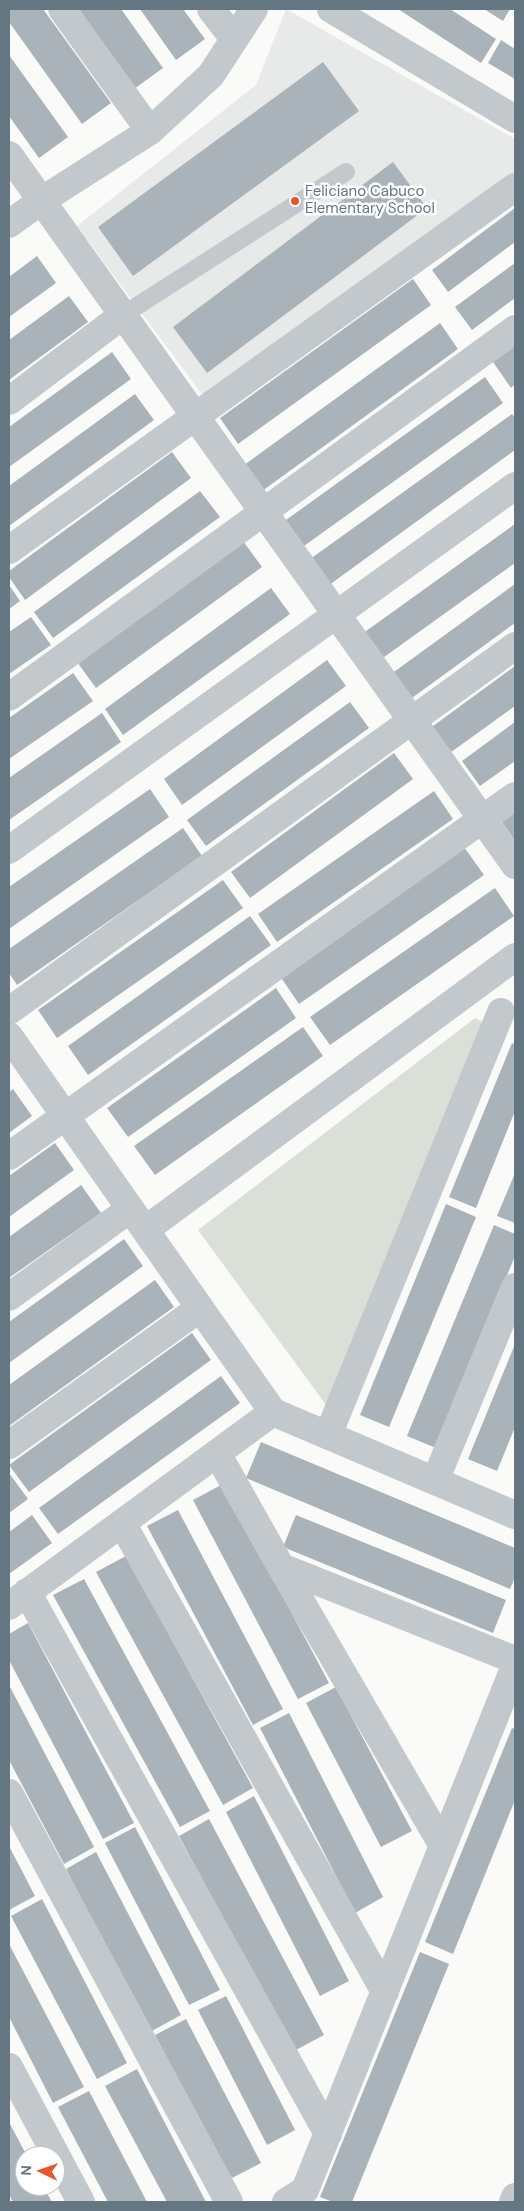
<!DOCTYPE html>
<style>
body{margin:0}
#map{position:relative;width:524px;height:2211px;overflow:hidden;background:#fafaf8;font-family:"DM Sans",sans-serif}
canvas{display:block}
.frame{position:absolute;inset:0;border:10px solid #657683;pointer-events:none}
.north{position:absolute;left:15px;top:2146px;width:50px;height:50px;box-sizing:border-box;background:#fff;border:1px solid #c1c8cd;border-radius:50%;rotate:273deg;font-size:14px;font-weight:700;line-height:20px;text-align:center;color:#657683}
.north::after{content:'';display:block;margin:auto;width:18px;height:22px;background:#e4572e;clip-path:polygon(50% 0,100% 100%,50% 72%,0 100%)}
</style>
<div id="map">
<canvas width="524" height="2211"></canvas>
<div class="frame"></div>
<div class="north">N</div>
</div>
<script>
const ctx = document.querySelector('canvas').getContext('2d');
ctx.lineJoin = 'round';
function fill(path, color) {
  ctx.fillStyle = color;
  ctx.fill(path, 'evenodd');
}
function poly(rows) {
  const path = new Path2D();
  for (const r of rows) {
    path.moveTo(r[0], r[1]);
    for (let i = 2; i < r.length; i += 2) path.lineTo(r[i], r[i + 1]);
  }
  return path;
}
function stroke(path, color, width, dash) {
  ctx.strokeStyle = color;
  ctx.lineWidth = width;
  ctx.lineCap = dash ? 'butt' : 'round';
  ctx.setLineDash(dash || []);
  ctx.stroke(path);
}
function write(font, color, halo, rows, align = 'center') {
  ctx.font = font + ' "DM Sans",sans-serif';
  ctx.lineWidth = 5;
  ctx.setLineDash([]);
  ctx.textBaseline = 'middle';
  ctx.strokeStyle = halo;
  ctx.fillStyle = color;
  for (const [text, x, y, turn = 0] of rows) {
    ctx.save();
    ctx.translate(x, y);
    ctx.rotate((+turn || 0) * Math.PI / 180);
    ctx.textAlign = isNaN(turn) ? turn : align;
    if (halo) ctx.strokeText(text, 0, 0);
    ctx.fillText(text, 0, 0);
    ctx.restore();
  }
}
fill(poly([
 [286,9,515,139,515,175,204,397,77,226,256,85]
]), '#e8e9e9');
fill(poly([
 [475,1018,489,1025,329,1409,198,1230]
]), '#dadfd7');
fill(poly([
 [9,9,43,9,111,103,82,124,9,22],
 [76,9,121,9,163,68,134,89],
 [140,9,183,9,205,39,176,60],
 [398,9,450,9,496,39,481,63],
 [484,9,510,9,503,21],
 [501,40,515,49,515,79,488,63],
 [9,55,68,137,39,158,9,116],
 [323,62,359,111,133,276,98,227],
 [393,162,427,208,207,373,173,327],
 [515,208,515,242,448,292,432,270],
 [37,256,56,283,9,317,9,277],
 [515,263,515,298,472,330,455,307],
 [413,279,431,305,238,444,220,418],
 [69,296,88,322,9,380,9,340],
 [440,323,458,349,258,494,240,468],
 [515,346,515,384,511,388,493,362],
 [112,352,131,379,9,467,9,427],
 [485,377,503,403,297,551,279,525],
 [135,394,154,420,9,526,9,486],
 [512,414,515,418,515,450,325,588,306,562],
 [172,452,191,478,25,600,9,577,9,571],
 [200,491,220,517,53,638,34,612],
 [515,524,515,563,380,660,362,634],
 [243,541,262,567,96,688,77,662],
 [515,584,515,623,405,703,387,677],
 [9,585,20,601,9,609],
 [271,588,290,614,123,735,105,709],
 [31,617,51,645,9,674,9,632],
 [327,660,346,686,182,805,164,779],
 [515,666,515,706,447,755,429,729],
 [73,673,93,701,9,759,9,718],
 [350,702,369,728,206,846,187,820],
 [102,713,121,742,9,820,9,778],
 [515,722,515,761,480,786,462,761],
 [394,753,413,779,250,898,231,872],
 [150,789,169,817,9,929,9,887],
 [434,791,453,819,277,942,258,914],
 [515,812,515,841,502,822],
 [183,828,202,856,17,985,9,973,9,949],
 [464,847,484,875,299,1004,280,976],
 [223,880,243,908,57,1038,38,1010],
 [495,888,514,916,330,1045,310,1017],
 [250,916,271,945,88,1075,68,1046],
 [276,988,296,1018,128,1137,107,1108],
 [303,1027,323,1056,155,1175,134,1146],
 [512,1043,515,1045,515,1111,476,1208,449,1197],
 [13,1089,32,1116,9,1133,9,1092],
 [55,1143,74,1170,9,1217,9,1176],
 [515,1173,515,1223,497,1216],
 [81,1185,101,1213,9,1278,9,1237],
 [446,1204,476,1217,389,1427,360,1415],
 [494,1225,515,1234,515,1256,436,1448,407,1436],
 [124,1239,143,1266,9,1363,9,1322],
 [155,1280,174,1307,9,1426,9,1385],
 [192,1333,211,1360,29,1492,9,1465],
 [515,1344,515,1427,497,1471,468,1459],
 [221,1376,240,1403,58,1534,39,1508],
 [261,1442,515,1548,515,1577,510,1589,246,1478],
 [9,1473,28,1499,9,1513],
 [223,1484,329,1683,298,1699,193,1500],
 [178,1510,283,1709,253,1725,147,1526],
 [32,1515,52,1543,9,1574,9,1532],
 [296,1515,506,1600,493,1633,283,1547],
 [126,1556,253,1788,223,1805,96,1572],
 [84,1579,210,1811,180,1827,53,1595],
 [28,1623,134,1823,103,1839,9,1660,9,1634],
 [9,1685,94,1847,64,1864,9,1760],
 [336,1687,412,1831,381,1847,306,1703],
 [289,1713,383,1897,355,1913,260,1728],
 [512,1728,515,1729,515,1800,453,1954,425,1942],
 [254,1796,349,1981,320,1996,226,1812],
 [209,1819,324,2035,294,2051,179,1836],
 [135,1827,220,1990,189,2005,105,1843],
 [9,1846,35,1896,9,1910],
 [96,1852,181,2015,150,2032,66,1869],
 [42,1899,127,2063,97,2079,11,1916],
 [9,1944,84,2087,53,2103,9,2017],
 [420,1952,449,1964,352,2202,333,2202,320,2197],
 [226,1996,295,2130,267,2145,198,2010],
 [186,2019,261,2163,230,2179,155,2035],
 [137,2069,206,2202,167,2202,105,2086],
 [89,2091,147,2202,108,2202,58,2107],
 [9,2122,27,2156,25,2156,25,2186,43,2186,52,2202,13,2202,9,2194]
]), '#aab3b9');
stroke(poly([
 [123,315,346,172]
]), '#c3c8cc', 18);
stroke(poly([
 [62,9,150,131],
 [211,9,234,39],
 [331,9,515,119],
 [9,155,515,865],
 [9,401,123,315],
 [9,550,515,187],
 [9,697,515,329],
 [9,850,515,486],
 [9,1011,515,646],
 [9,1036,273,1412,515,1515],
 [9,1156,515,796],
 [145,1230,515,957],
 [9,1297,130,1209],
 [328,1435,501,1012],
 [9,1445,200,1308],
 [217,1453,281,1567,443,1846],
 [435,1481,515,1287],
 [122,1523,385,1992],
 [281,1567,515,1660],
 [27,1592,328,2134],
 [9,1606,273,1412],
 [9,1793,229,2202],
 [9,2067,81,2202],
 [286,2202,305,2190,515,1666],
 [513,2202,515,2197]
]), '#c3c8cc', 28);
stroke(poly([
 [9,224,41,201,150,131,211,75,254,9]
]), '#c3c8cc', 28);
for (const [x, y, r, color] of [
 [295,201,5,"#e4572e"]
]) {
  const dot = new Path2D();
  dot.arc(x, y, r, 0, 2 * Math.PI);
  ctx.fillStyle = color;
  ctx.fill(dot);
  stroke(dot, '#fff', 2);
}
write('15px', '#657683', '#fff', [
 ["Feliciano Cabuco",305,192],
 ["Elementary School",305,209]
], 'left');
</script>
